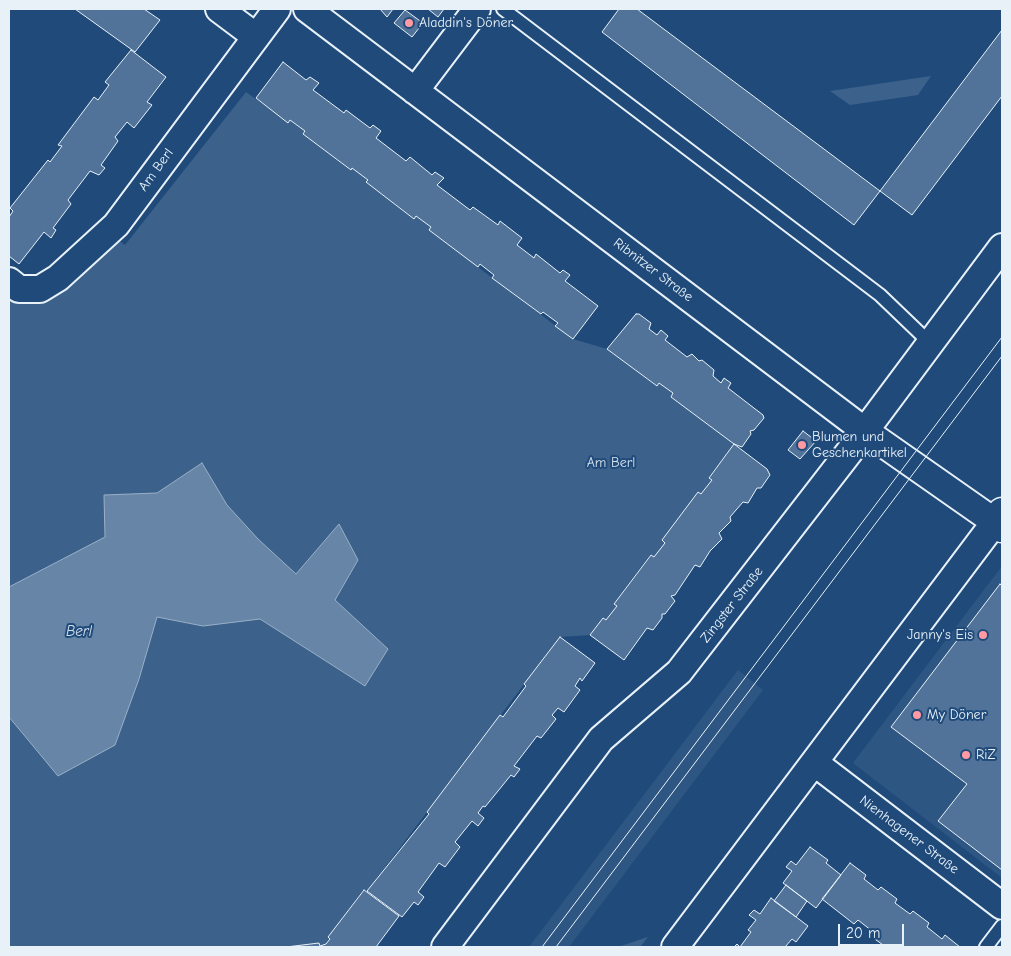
<!DOCTYPE html>
<meta charset="utf-8">
<style>
body{margin:0}
#map{position:relative;width:1011px;height:956px;overflow:hidden;background:#1f4a7a;font-family:"Comic Neue",sans-serif}
canvas{display:block}
.frame{position:absolute;inset:0;border:10px solid #e8f1f8;pointer-events:none}
.scale{position:absolute;left:838px;top:924px;width:66px;height:22px;box-sizing:border-box;border:2px solid #e8f1f8;border-top:0;padding-left:6px;font-size:15px;line-height:18px;white-space:nowrap;color:#e8f1f8;-webkit-text-stroke:4px #1f4a7a;paint-order:stroke}
</style>
<div id="map">
<canvas width="1011" height="956"></canvas>
<div class="frame"></div>
<div class="scale">20 m</div>
</div>
<script>
const ctx = document.querySelector('canvas').getContext('2d');
ctx.lineJoin = 'round';
function fill(path, color) {
  ctx.fillStyle = color;
  ctx.fill(path, 'evenodd');
}
function poly(rows) {
  const path = new Path2D();
  for (const r of rows) {
    path.moveTo(r[0], r[1]);
    for (let i = 2; i < r.length; i += 2) path.lineTo(r[i], r[i + 1]);
  }
  return path;
}
function stroke(path, color, width, dash) {
  ctx.strokeStyle = color;
  ctx.lineWidth = width;
  ctx.lineCap = dash ? 'butt' : 'round';
  ctx.setLineDash(dash || []);
  ctx.stroke(path);
}
function write(font, color, halo, rows, align = 'center') {
  ctx.font = font + ' "Comic Neue",sans-serif';
  ctx.lineWidth = 4;
  ctx.setLineDash([]);
  ctx.textBaseline = 'middle';
  ctx.strokeStyle = halo;
  ctx.fillStyle = color;
  for (const [text, x, y, turn = 0] of rows) {
    ctx.save();
    ctx.translate(x, y);
    ctx.rotate((+turn || 0) * Math.PI / 180);
    ctx.textAlign = isNaN(turn) ? turn : align;
    if (halo) ctx.strokeText(text, 0, 0);
    ctx.fillText(text, 0, 0);
    ctx.restore();
  }
}
fill(poly([
 [1002,566,1002,878,853,763],
 [738,670,763,690,569,947,529,947]
]), '#2e5683');
fill(poly([
 [931,76,918,95,850,105,830,91],
 [246,92,288,122,290,120,305,131,303,134,350,170,352,168,368,180,366,182,413,219,416,216,431,227,429,230,573,339,607,349,656,386,659,383,673,393,671,397,734,444,709,477,712,480,701,494,698,492,662,540,665,543,654,557,650,555,614,603,617,606,606,620,603,618,590,635,560,637,367,891,363,890,328,937,330,939,326,944,320,946,319,943,286,947,9,947,9,293,114,237,125,245],
 [648,937,640,947,618,947]
]), '#3c628c');
const water = poly([
 [202,463,227,505,258,539,296,574,339,524,358,560,335,600,388,649,365,686,260,619,203,626,157,617,139,679,115,745,58,776,9,717,9,587,105,537,104,495,157,493,202,463]
]);
fill(water, '#6685a7');
stroke(water, '#9ab0c7', 1);
const building = poly([
 [75,9,144,9,160,20,135,52,75,9],
 [380,9,393,9,387,17,380,9],
 [428,9,444,9,438,17,428,9],
 [619,9,637,9,880,191,854,225,602,32,619,9],
 [405,10,423,23,412,37,394,23,405,10],
 [1002,30,1002,96,912,215,880,191,1002,30],
 [131,50,166,77,147,102,152,105,134,128,127,122,115,137,118,141,101,165,105,168,99,175,90,171,68,200,71,204,53,228,56,230,51,238,44,232,19,264,9,256,9,217,13,211,10,208,48,160,50,162,62,146,58,145,94,97,98,100,109,85,105,82,131,50],
 [283,62,306,80,310,77,319,83,313,90,344,113,346,110,370,128,373,125,381,131,376,138,406,161,410,157,432,175,435,172,444,178,437,185,470,210,473,207,498,225,500,221,522,238,517,245,534,258,536,254,560,273,563,270,570,275,565,281,598,306,573,339,555,326,558,323,543,312,541,314,492,278,494,275,480,264,478,267,429,230,431,227,416,216,414,219,366,182,368,180,352,168,351,170,303,134,305,131,290,120,288,123,256,98,283,62],
 [636,314,639,314,651,323,649,329,657,335,661,330,668,336,665,340,687,357,692,354,699,361,702,360,714,370,713,376,721,383,724,378,731,383,728,388,763,415,764,418,754,430,750,431,751,434,742,447,734,444,671,397,673,393,659,383,657,386,607,349,636,314],
 [803,431,816,441,800,459,788,450,803,431],
 [734,444,767,469,770,475,761,488,757,488,748,503,743,502,730,517,731,521,719,533,722,539,710,551,700,567,695,565,675,595,671,596,675,601,665,614,662,614,662,618,653,630,647,628,624,660,590,635,603,618,606,620,617,606,614,604,651,555,654,557,665,543,662,540,698,492,701,494,712,480,709,478,734,444],
 [1000,584,1002,586,1002,870,938,821,967,784,891,727,1000,584],
 [560,637,595,663,582,681,580,678,575,686,580,690,564,712,558,708,552,715,556,719,541,738,537,736,514,766,520,769,514,777,511,775,485,807,483,806,478,813,484,818,478,826,472,821,455,842,460,847,445,867,439,863,418,892,424,897,418,905,414,902,402,917,367,891,429,814,427,812,500,715,503,717,526,686,524,684,560,637],
 [810,847,828,860,826,863,841,875,816,908,783,883,792,871,786,867,791,861,796,865,810,847],
 [850,863,866,875,864,879,878,890,881,887,897,899,895,903,910,914,913,911,929,923,927,927,942,939,945,935,960,947,886,947,869,935,872,931,858,920,854,924,822,899,850,863],
 [786,885,807,901,796,917,774,901,786,885],
 [364,890,399,916,376,947,286,947,319,943,320,946,326,944,330,939,328,937,364,890],
 [771,898,808,926,796,942,792,939,785,947,734,947,737,944,740,947,751,932,748,930,756,920,749,915,754,910,760,914,771,898]
]);
fill(building, '#517399');
stroke(building, '#e8f1f8', 1);
const lane = poly([
 [503,9,880,295,930,343],
 [986,947,1002,926]
]);
const street = poly([
 [219,9,255,36],
 [307,9,865,431,995,522,675,947],
 [415,91,477,9],
 [9,281,19,289,40,289,58,278,116,225,277,9],
 [815,763,1002,906],
 [445,947,601,739,679,672,850,451,1002,247]
]);
const secondary = poly([
 [1002,512,995,522,1002,528]
]);
stroke(lane, '#e8f1f8', 16);
stroke(street, '#e8f1f8', 30);
stroke(secondary, '#e8f1f8', 31);
stroke(lane, '#1f4a7a', 12);
stroke(street, '#1f4a7a', 26);
stroke(secondary, '#1f4a7a', 28);
stroke(poly([
 [542,947,1002,337],
 [556,947,1002,356]
]), '#e8f1f8', 1);
for (const [x, y, r, color] of [
 [409,23,5,"#ff9aa2"],
 [802,445,5,"#ff9aa2"],
 [983,635,5,"#ff9aa2"],
 [917,715,5,"#ff9aa2"],
 [966,755,5,"#ff9aa2"]
]) {
  const dot = new Path2D();
  dot.arc(x, y, r, 0, 2 * Math.PI);
  ctx.fillStyle = color;
  ctx.fill(dot);
  stroke(dot, '#1f4a7a', 2);
}
write('14px', '#e8f1f8', '#1f4a7a', [
 ["Aladdin's Döner",419,23],
 ["Blumen und",812,437],
 ["Geschenkartikel",812,453],
 ["Janny's Eis",973,635,"right"],
 ["My Döner",927,715],
 ["RiZ",976,755]
], 'left');
write('14px', '#e8f1f8', '#1f4a7a', [
 ["Am Berl",156,170,-54],
 ["Ribnitzer Straße",653,270,37],
 ["Zingster Straße",732,605,-52],
 ["Nienhagener Straße",909,835,37]
]);
write('14px', '#d7e3ed', '#1f4a7a', [
 ["Am Berl",611,463]
]);
write('italic 15px', '#d4e1ec', '#1f4a7a', [
 ["Berl",79,632]
]);
</script>
